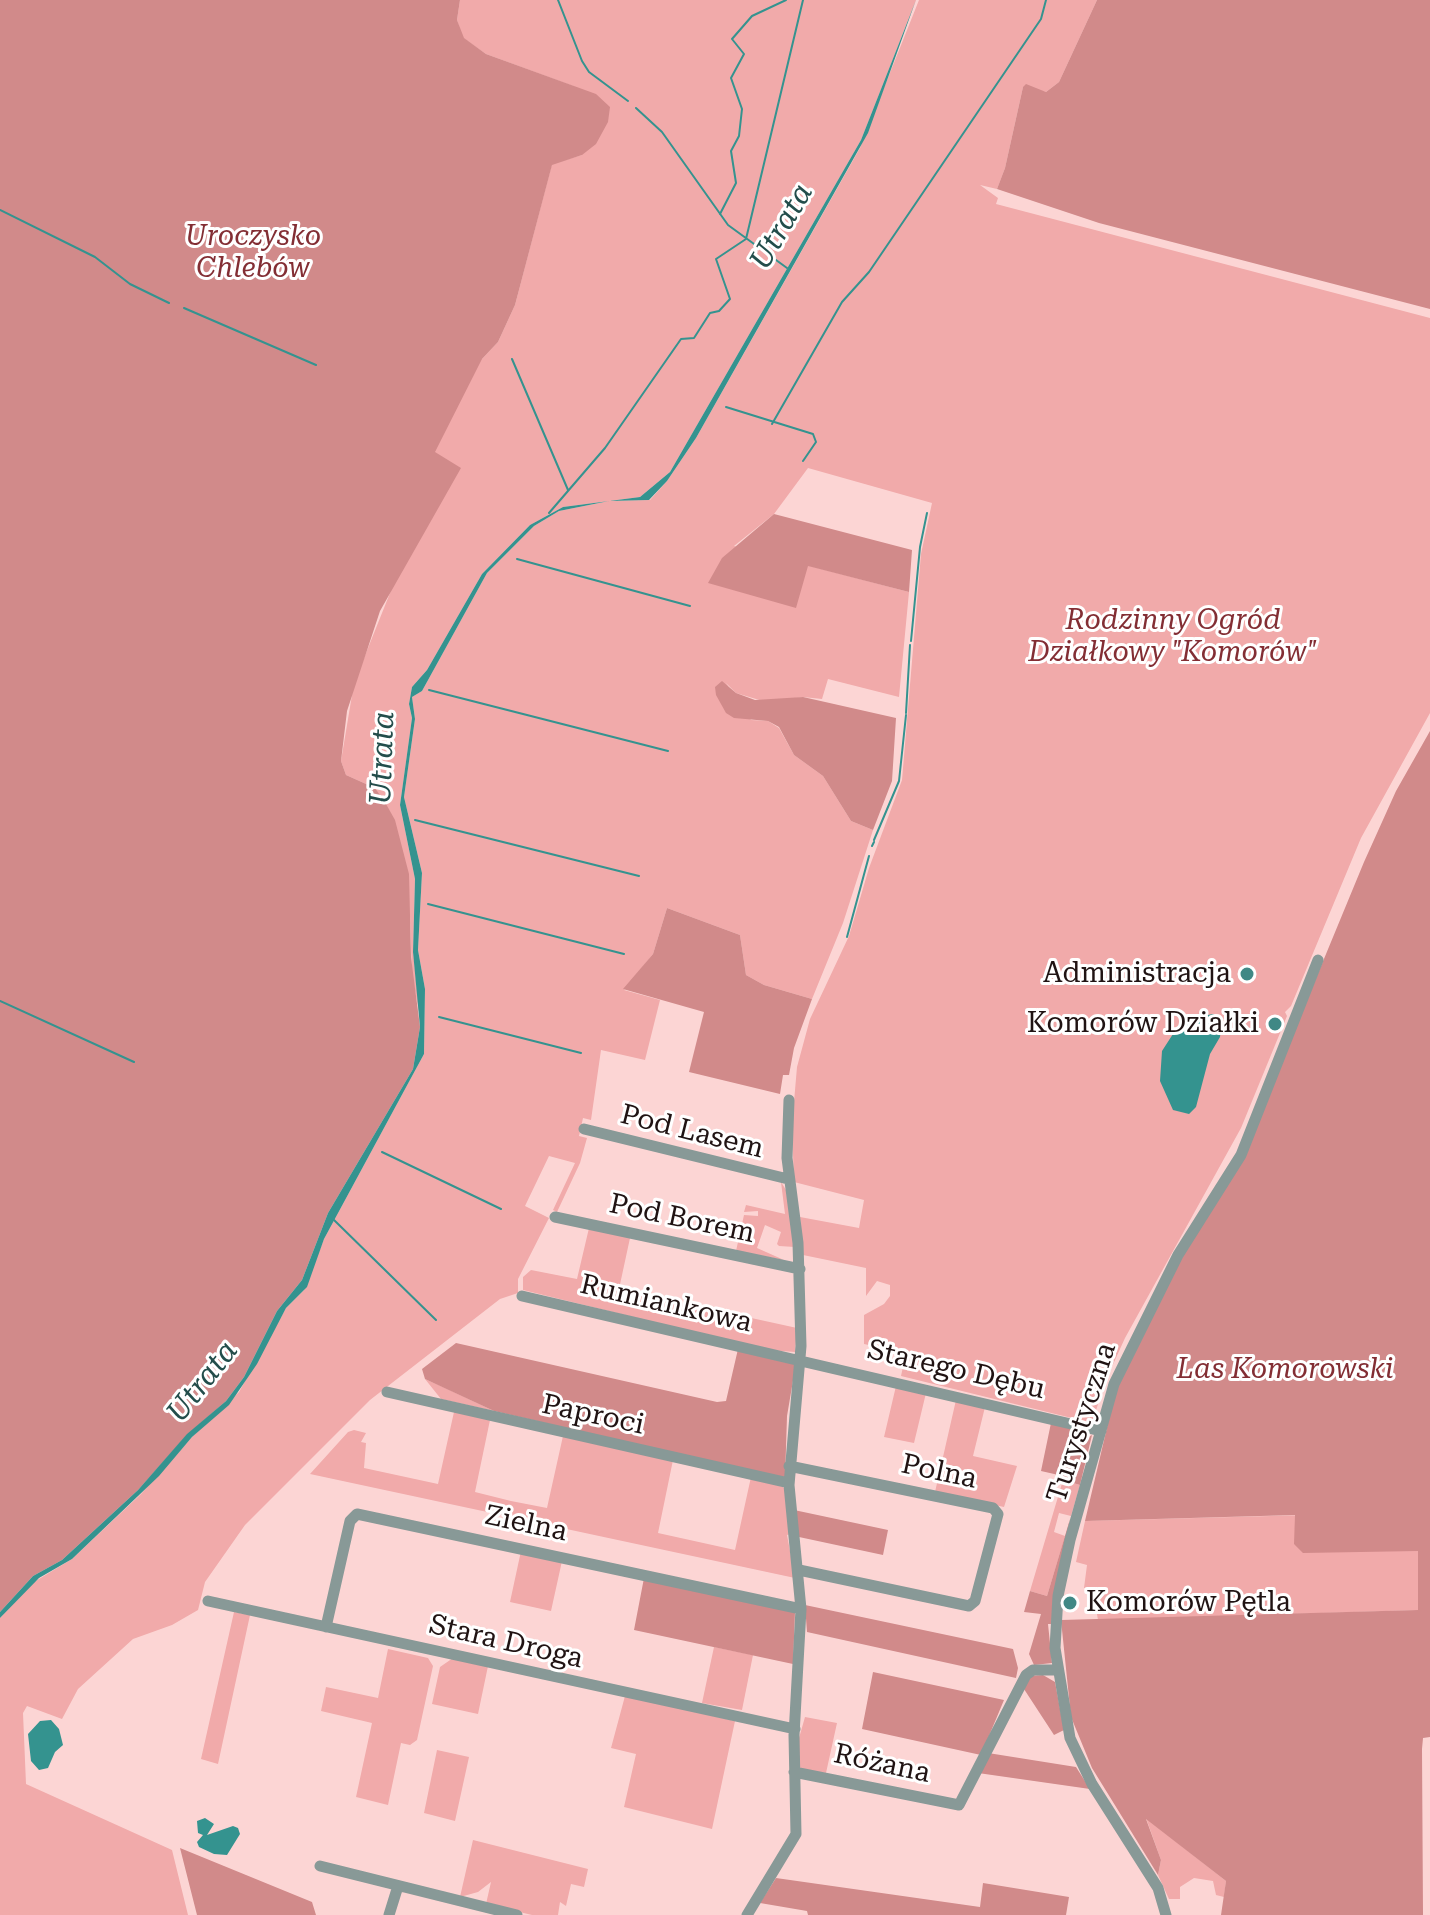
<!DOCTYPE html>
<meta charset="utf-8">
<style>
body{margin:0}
canvas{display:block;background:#fcd5d4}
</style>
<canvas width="1430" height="1915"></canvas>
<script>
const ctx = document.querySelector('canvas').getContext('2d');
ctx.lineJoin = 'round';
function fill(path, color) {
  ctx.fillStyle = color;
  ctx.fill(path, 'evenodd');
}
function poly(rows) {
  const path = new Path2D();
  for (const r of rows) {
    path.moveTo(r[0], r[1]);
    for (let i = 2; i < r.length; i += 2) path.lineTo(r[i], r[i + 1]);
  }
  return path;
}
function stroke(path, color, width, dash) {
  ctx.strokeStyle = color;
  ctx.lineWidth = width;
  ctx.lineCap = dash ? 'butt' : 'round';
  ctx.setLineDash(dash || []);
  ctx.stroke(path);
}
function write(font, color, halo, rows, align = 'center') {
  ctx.font = font + ' "Roboto Serif",serif';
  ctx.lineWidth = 6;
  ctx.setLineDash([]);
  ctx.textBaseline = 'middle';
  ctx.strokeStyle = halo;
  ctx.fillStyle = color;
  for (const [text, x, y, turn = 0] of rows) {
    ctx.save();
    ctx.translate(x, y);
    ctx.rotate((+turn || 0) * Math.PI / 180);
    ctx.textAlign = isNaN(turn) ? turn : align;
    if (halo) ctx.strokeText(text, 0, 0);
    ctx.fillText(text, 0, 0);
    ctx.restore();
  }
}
fill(poly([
 [460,0,916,0,861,140,670,472,640,497,563,507,530,525,482,574,427,670,412,687,409,704,412,718,400,805,415,879,413,952,420,1017,412,975,410,916,375,788,346,775,341,761,354,683,394,583,207,241,482,359,498,342,515,305,552,164,582,155,573,86,486,54,463,38,457,20],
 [919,0,1097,0,1059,82,1046,92,1023,87,1005,168,997,189,980,185,998,198,996,204,1430,318,1430,713,1361,838,1291,1006,1285,1012,1287,1016,1241,1128,1125,1338,1105,1382,1092,1423,901,1376,906,1353,864,1344,864,1315,884,1304,890,1296,890,1285,877,1281,866,1296,866,1268,803,1255,800,1217,859,1228,864,1200,794,1182,792,1125,797,1067,810,1019,849,936,869,868,902,780,921,554,932,503,808,468,774,514,734,546,909,592,899,697,828,679,822,699,803,697,766,702,736,693,726,683,751,720,768,721,779,728,794,755,823,776,851,821,873,830,843,923,812,999,764,985,746,975,740,935,667,908,653,954,624,990,660,1000,645,1060,601,1050,591,1120,583,1118,579,1136,587,1138,580,1163,557,1212,553,1210,575,1163,549,1156,525,1206,549,1218,518,1279,518,1293,500,1299,370,1400,245,1525,205,1582,198,1610,172,1625,133,1639,78,1689,62,1719,27,1706,23,1713,26,1784,172,1850,188,1915,0,1915,0,1618,34,1582,72,1559,141,1494,192,1437,239,1392,286,1308,304,1290,324,1239,424,1054,425,989,418,950,422,873,404,797,415,719,412,697,422,691,487,573,534,526,559,511,609,501,650,500,667,481,696,438,860,148],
 [781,1182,786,1190,795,1247,779,1246,777,1244,781,1232,765,1225,757,1248,784,1260,736,1251,744,1215,758,1216,758,1211,744,1212,746,1205,785,1214],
 [589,1228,630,1238,619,1289,797,1328,795,1352,768,1350,523,1290,523,1277,531,1270,577,1279],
 [425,1379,443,1387,494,1411,441,1399],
 [896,1386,926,1393,914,1443,884,1437],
 [956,1400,985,1407,973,1456,1017,1466,1004,1507,935,1492],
 [454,1412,490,1420,475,1492,511,1501,547,1508,563,1436,673,1460,658,1533,735,1550,751,1477,780,1484,786,1490,790,1534,787,1535,795,1578,310,1474,348,1432,354,1430,366,1433,361,1442,366,1443,364,1468,438,1484],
 [1063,1480,1080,1485,1071,1516,1059,1513,1054,1532,1065,1536,1047,1596,1030,1591],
 [1419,1512,1418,1610,1098,1620,1093,1590,1084,1588,1087,1565,1076,1562,1085,1521],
 [521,1551,562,1561,551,1611,510,1602],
 [234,1612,250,1615,218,1764,201,1759],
 [714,1647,753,1655,742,1710,702,1703],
 [388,1649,428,1658,433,1666,417,1740,410,1745,401,1743,388,1805,356,1797,372,1723,321,1711,326,1687,378,1698],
 [453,1658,488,1666,478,1714,432,1704,440,1667],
 [625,1696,735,1721,712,1829,624,1807,636,1754,611,1748],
 [805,1717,837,1723,826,1773,799,1769,799,1738],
 [437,1750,469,1757,455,1821,424,1813],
 [1146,1818,1226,1881,1224,1897,1216,1895,1213,1881,1194,1878,1180,1887,1180,1899,1169,1899,1158,1875,1161,1860],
 [473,1840,588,1869,584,1887,571,1884,566,1906,560,1902,558,1915,532,1915,486,1904,491,1882,478,1892,460,1897]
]), '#f1aaaa');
fill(poly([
 [0,0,460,0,457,20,464,38,486,54,596,94,610,107,608,122,596,144,582,155,552,165,515,305,498,342,482,359,435,452,461,468,380,611,347,711,341,761,346,775,375,788,386,804,395,820,409,874,411,957,420,1027,413,1069,328,1213,302,1280,277,1311,244,1377,226,1401,187,1435,138,1490,62,1560,33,1576,0,1612],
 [1097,0,1430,0,1430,309,1099,223,997,189,1005,168,1023,87,1026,84,1046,92,1059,82],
 [774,514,912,550,909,592,808,566,796,608,708,583,722,558],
 [722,681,736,693,755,700,803,697,896,718,892,781,873,830,851,821,823,776,794,755,779,727,768,721,734,718,726,713,716,695,715,687],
 [1430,731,1430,1737,1423,1738,1422,1749,1423,1915,1221,1915,1226,1881,1146,1819,1161,1860,1158,1875,1092,1768,1071,1717,1061,1620,1418,1610,1418,1551,1303,1553,1294,1544,1295,1515,1085,1521,1117,1385,1184,1250,1236,1172,1364,862,1396,791],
 [667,908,740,935,746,975,764,985,812,999,794,1048,789,1075,783,1075,780,1094,689,1072,704,1012,623,989,653,954],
 [456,1343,717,1402,726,1401,738,1349,796,1363,787,1416,785,1479,494,1411,425,1379,422,1369],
 [1051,1423,1071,1428,1070,1453,1076,1435,1087,1438,1092,1435,1080,1485,1063,1480,1063,1476,1041,1471],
 [794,1510,888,1530,883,1555,799,1537],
 [1070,1519,1051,1624,1048,1624,1052,1663,1034,1665,1029,1654,1041,1614,1024,1612,1030,1591,1047,1596],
 [644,1578,795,1612,793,1664,634,1630],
 [805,1605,1013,1649,1018,1668,1016,1678,807,1632],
 [873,1672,1004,1700,981,1755,862,1729],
 [1043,1675,1055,1682,1064,1730,1054,1735,1022,1686,1028,1676],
 [988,1753,1076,1767,1090,1789,978,1773],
 [180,1848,312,1902,316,1915,197,1915],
 [776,1878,980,1907,983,1883,1069,1897,1066,1915,808,1915,807,1911,760,1903]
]), '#d18a8a');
fill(poly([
 [916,0,868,133,696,438,667,481,649,500,609,501,559,511,534,526,487,573,422,691,412,697,415,719,404,797,422,873,418,950,425,989,424,1054,324,1239,307,1287,286,1308,257,1364,229,1405,192,1437,159,1476,72,1559,39,1578,0,1618,0,1612,33,1576,62,1560,138,1490,187,1434,226,1401,244,1377,277,1311,302,1280,328,1213,413,1069,420,1027,413,952,415,879,400,805,412,718,409,704,412,687,427,670,482,574,530,525,563,507,640,497,670,472,861,140],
 [1213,1014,1222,1020,1220,1037,1210,1054,1196,1107,1189,1114,1173,1110,1160,1081,1162,1051,1182,1020],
 [51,1720,59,1729,63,1745,55,1752,48,1768,39,1770,31,1761,28,1734,40,1721],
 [205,1818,214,1824,207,1835,233,1826,238,1828,240,1834,227,1855,214,1854,199,1847,197,1842,203,1835,198,1833,197,1821]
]), '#34938f');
stroke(poly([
 [558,0,582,61,589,72,628,101],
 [636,108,662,132,728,225,787,268],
 [0,210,95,257,130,284,169,303],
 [720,214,736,183,731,151,739,136,742,109,731,78,744,54,732,39,752,16,786,0],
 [184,308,316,365],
 [512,359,568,490],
 [726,407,813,434,816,442,803,461],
 [772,424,842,302,869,272,1041,19,1046,0],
 [549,513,605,448,681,339,694,338,710,313,719,311,730,299,716,259,746,239,803,0],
 [517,559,690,606],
 [911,641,920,547,927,513],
 [429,690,668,751],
 [906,713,910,645],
 [415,820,639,876],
 [874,840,899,781,906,715],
 [872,846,874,842],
 [428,904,624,954],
 [847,937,869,856],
 [0,1001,134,1062],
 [439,1017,581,1053],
 [382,1152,501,1209],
 [334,1220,436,1320]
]), '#34938f', 2);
stroke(poly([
 [584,1129,788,1179],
 [555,1217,800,1269],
 [522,1296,1101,1431],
 [387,1392,789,1483],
 [789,1466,993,1508,998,1514,975,1601,969,1606,799,1570],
 [208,1601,795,1729],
 [326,1627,350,1521,357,1514,801,1609],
 [794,1772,959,1805,1026,1675,1033,1670,1057,1670],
 [320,1866,517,1915],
 [389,1915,398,1886],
 [747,1915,796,1834,794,1735,801,1609,789,1485,801,1346,798,1243,787,1158,789,1100],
 [1166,1915,1158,1888,1092,1784,1070,1738,1055,1648,1058,1596,1070,1540,1114,1384,1178,1255,1241,1155,1318,960]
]), '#889997', 11);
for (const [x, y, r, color] of [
 [1247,974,8,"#408885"],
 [1275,1024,8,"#408885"],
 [1070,1603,8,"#408885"]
]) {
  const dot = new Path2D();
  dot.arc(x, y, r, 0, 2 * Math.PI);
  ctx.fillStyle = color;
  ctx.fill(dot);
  stroke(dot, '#fff', 3);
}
write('italic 28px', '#832e34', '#fff', [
 ["Uroczysko",253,237],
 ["Chlebów",253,269],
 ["Rodzinny Ogród",1173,621],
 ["Działkowy \"Komorów\"",1173,653],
 ["Las Komorowski",1285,1370]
]);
write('28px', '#201313', '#fff', [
 ["Administracja",1231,974],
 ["Komorów Działki",1259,1024],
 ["Komorów Pętla",1086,1603,"left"]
], 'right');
write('28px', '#201313', '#fff', [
 ["Pod Lasem",692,1132,14],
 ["Pod Borem",682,1219,12],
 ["Rumiankowa",666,1304,13],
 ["Starego Dębu",956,1370,13],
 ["Paproci",593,1415,12],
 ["Turystyczna",1082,1423,-72],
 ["Polna",939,1472,12],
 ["Zielna",526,1524,12],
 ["Stara Droga",506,1642,13],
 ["Różana",882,1764,12]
]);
write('italic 30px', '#234d4b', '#fff', [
 ["Utrata",782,227,-60],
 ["Utrata",383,758,-88],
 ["Utrata",203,1382,-52]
]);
</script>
